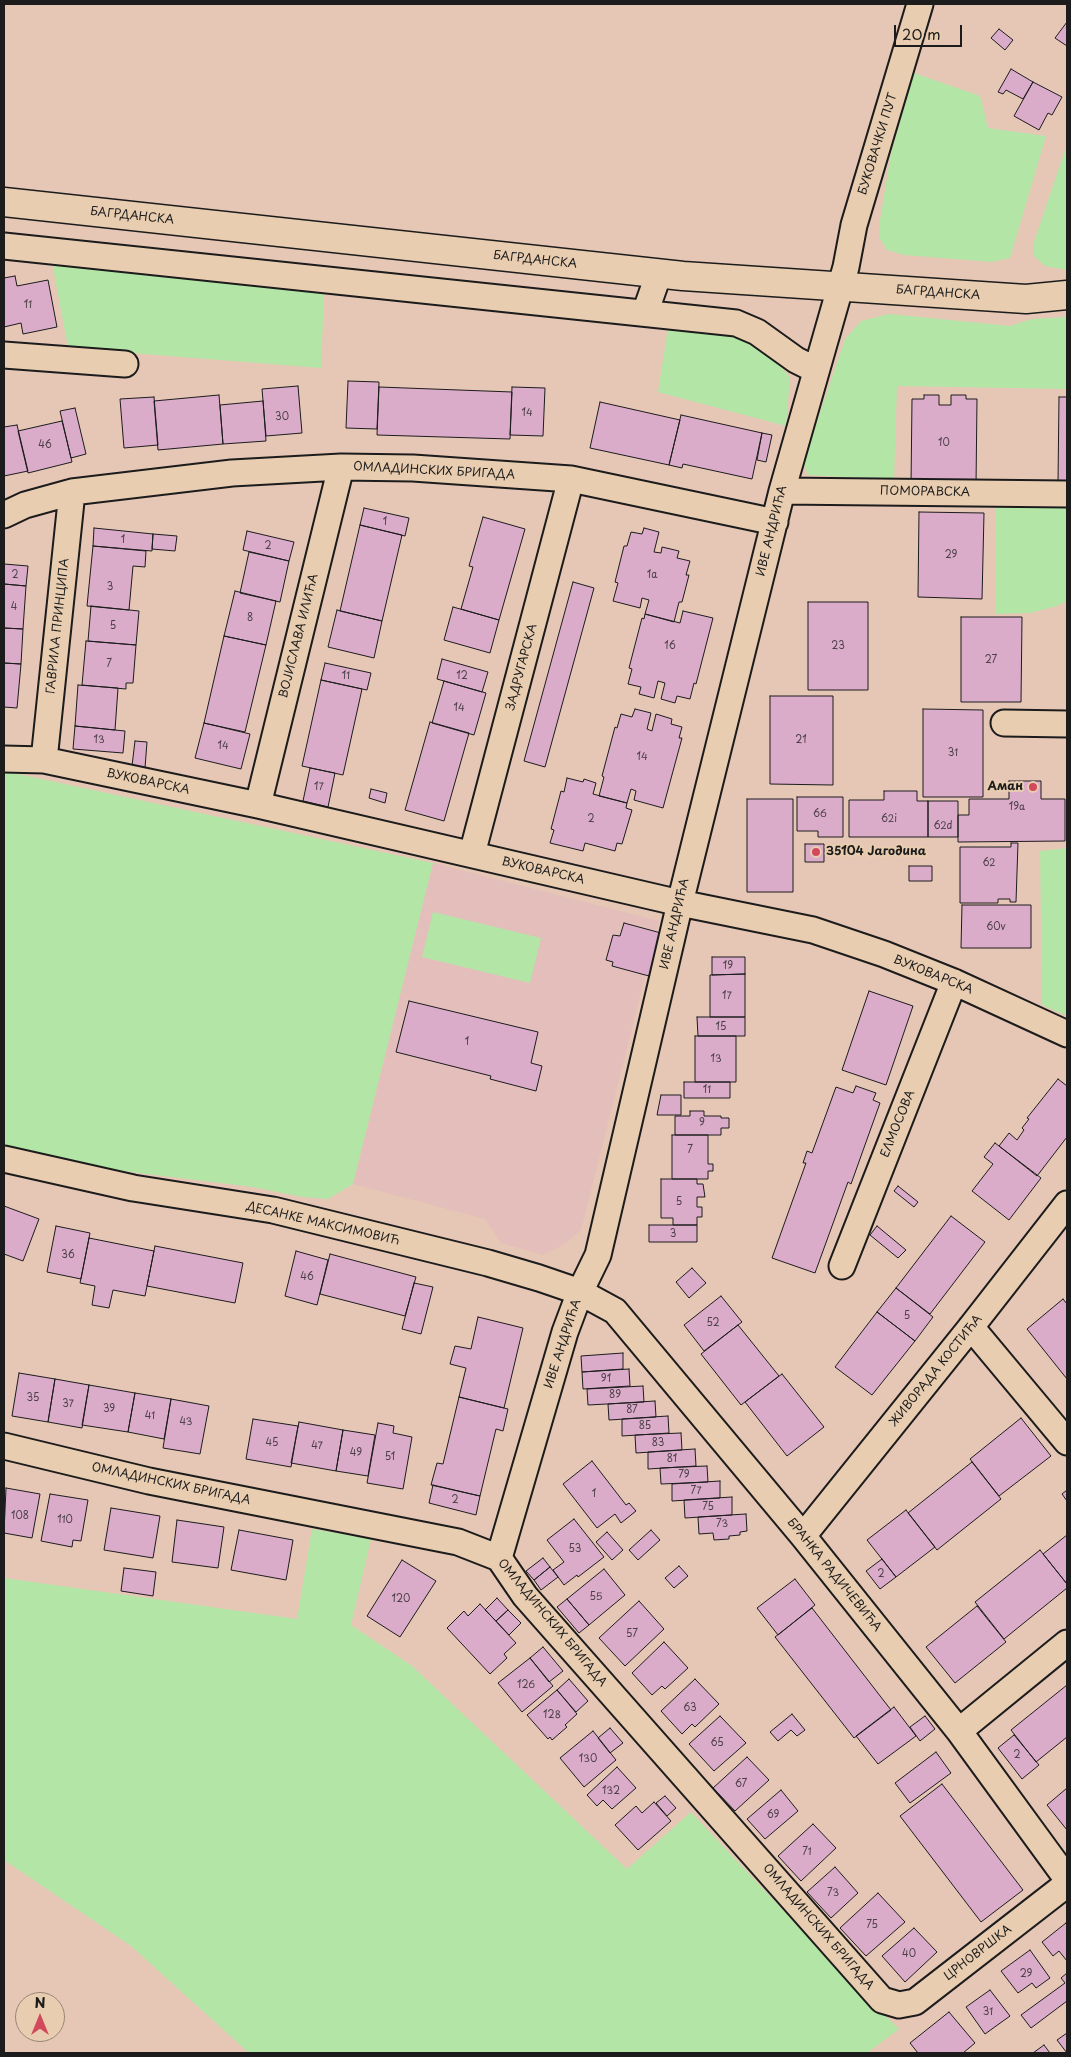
<!DOCTYPE html>
<meta charset="utf-8">
<style>
body{margin:0}
#map{position:relative;width:1071px;height:2057px;overflow:hidden;background:#e6c6b5;font-family:"Playpen Sans",sans-serif}
canvas{display:block}
.frame{position:absolute;inset:0;border:5px solid #1c1c1c;pointer-events:none}
.north{position:absolute;left:15px;top:1992px;width:50px;height:50px;box-sizing:border-box;background:#e9cdb0;border:1px solid #978675;border-radius:50%;rotate:0deg;font-size:14px;font-weight:700;line-height:20px;text-align:center;color:#1c1c1c}
.north::after{content:'';display:block;margin:auto;width:18px;height:22px;background:#d1495b;clip-path:polygon(50% 0,100% 100%,50% 72%,0 100%)}
.scale{position:absolute;left:894px;top:25px;width:68px;height:22px;box-sizing:border-box;border:2px solid #1c1c1c;border-top:0;padding-left:6px;font-size:15px;line-height:18px;white-space:nowrap;color:#1c1c1c;-webkit-text-stroke:4px #e9cdb0;paint-order:stroke}
</style>
<div id="map">
<canvas width="1071" height="2057"></canvas>
<div class="frame"></div>
<div class="north">N</div>
<div class="scale">20 m</div>
</div>
<script>
const ctx = document.querySelector('canvas').getContext('2d');
ctx.lineJoin = 'round';
function fill(path, color) {
  ctx.fillStyle = color;
  ctx.fill(path, 'evenodd');
}
function poly(rows) {
  const path = new Path2D();
  for (const r of rows) {
    path.moveTo(r[0], r[1]);
    for (let i = 2; i < r.length; i += 2) path.lineTo(r[i], r[i + 1]);
  }
  return path;
}
function stroke(path, color, width, dash) {
  ctx.strokeStyle = color;
  ctx.lineWidth = width;
  ctx.lineCap = dash ? 'butt' : 'round';
  ctx.setLineDash(dash || []);
  ctx.stroke(path);
}
function write(font, color, halo, rows, align = 'center') {
  ctx.font = font + ' "Playpen Sans",sans-serif';
  ctx.lineWidth = 4;
  ctx.setLineDash([]);
  ctx.textBaseline = 'middle';
  ctx.strokeStyle = halo;
  ctx.fillStyle = color;
  for (const [text, x, y, turn = 0] of rows) {
    ctx.save();
    ctx.translate(x, y);
    ctx.rotate((+turn || 0) * Math.PI / 180);
    ctx.textAlign = isNaN(turn) ? turn : align;
    if (halo) ctx.strokeText(text, 0, 0);
    ctx.fillText(text, 0, 0);
    ctx.restore();
  }
}
fill(poly([
 [433,863,659,921,581,1230,563,1245,543,1255,501,1243,485,1219,353,1184]
]), '#e3bebb');
fill(poly([
 [914,73,980,96,988,128,1046,136,1010,258,992,262,904,255,887,250,880,239,880,220,891,153],
 [1067,144,1067,270,1045,266,1034,256,1034,242],
 [51,257,324,294,321,368,68,348],
 [889,314,1010,326,1032,319,1067,317,1067,389,897,386,894,480,808,475,803,463,845,339,861,321],
 [668,328,739,338,759,349,782,368,790,377,786,426,658,392],
 [996,507,1067,507,1067,601,1057,606,1030,613,995,614],
 [4,771,433,863,353,1184,328,1199,302,1197,253,1187,33,1160,4,1145],
 [1067,848,1067,1016,1042,1005,1040,851],
 [433,912,541,938,530,983,422,957],
 [312,1529,371,1539,351,1625,412,1666,627,1869,691,1812,852,1984,899,2029,867,2053,249,2053,131,1946,4,1860,4,1578,297,1619]
]), '#b3e6a6');
const building = poly([
 [1067,22,1067,46,1055,38,1067,22],
 [999,29,1013,40,1005,50,991,38,999,29],
 [1011,69,1033,82,1023,99,1006,90,1003,94,998,92,1011,69],
 [1033,82,1062,97,1052,115,1048,113,1039,130,1014,116,1033,82],
 [15,276,17,286,48,280,57,327,23,334,21,323,4,327,4,278,15,276],
 [348,381,379,382,377,429,346,428,348,381],
 [298,386,302,433,266,436,262,389,298,386],
 [379,387,512,392,510,439,377,435,379,387],
 [512,387,545,388,543,436,510,435,512,387],
 [219,395,223,444,158,450,154,401,219,395],
 [924,395,939,395,939,405,951,405,951,395,966,395,966,399,977,399,976,486,911,486,912,399,924,399,924,395],
 [154,397,158,445,124,448,120,399,154,397],
 [1059,397,1067,397,1067,483,1058,483,1059,397],
 [263,401,266,441,223,444,220,405,263,401],
 [600,402,680,420,669,465,590,448,600,402],
 [75,408,86,454,71,458,60,411,75,408],
 [681,415,762,433,752,479,683,464,682,468,669,465,681,415],
 [62,421,72,462,28,473,18,431,62,421],
 [17,425,28,471,4,476,4,427,17,425],
 [762,433,772,435,766,462,757,460,762,433],
 [364,508,409,518,405,536,360,525,364,508],
 [919,512,984,513,982,599,918,597,919,512],
 [483,517,525,529,499,620,461,609,473,567,469,566,483,517],
 [360,525,402,535,382,621,340,611,360,525],
 [94,528,153,534,152,551,93,546,94,528],
 [644,528,659,532,654,552,661,553,662,547,679,551,677,558,690,561,686,575,689,575,682,602,679,602,674,622,645,614,649,600,642,598,640,608,613,601,618,583,615,582,624,546,627,546,631,532,642,534,644,528],
 [247,531,294,542,289,561,243,550,247,531],
 [153,534,177,536,175,551,152,549,153,534],
 [93,546,146,551,145,567,133,566,129,610,87,606,93,546],
 [249,552,289,561,280,602,240,593,249,552],
 [4,564,28,566,26,586,4,584,4,564],
 [573,582,594,588,545,767,524,761,573,582],
 [4,584,26,586,23,629,4,628,4,584],
 [235,591,276,601,266,645,224,636,235,591],
 [808,602,868,602,868,690,808,690,808,602],
 [91,606,139,611,136,645,88,641,91,606],
 [453,607,499,620,490,653,444,640,453,607],
 [337,610,382,621,374,658,328,647,337,610],
 [683,611,713,618,696,684,694,683,690,699,677,696,675,703,661,699,665,683,658,681,654,698,639,694,641,687,628,684,632,669,629,668,642,618,644,619,645,614,680,623,683,611],
 [961,617,1022,617,1021,702,961,702,961,617],
 [4,628,23,629,21,664,4,663,4,628],
 [224,636,266,645,245,732,204,723,224,636],
 [86,641,136,645,133,683,126,683,126,689,82,685,86,641],
 [442,659,488,672,482,692,437,679,442,659],
 [4,663,21,664,17,708,4,707,4,663],
 [325,663,371,673,367,690,321,680,325,663],
 [321,680,362,689,343,775,302,766,321,680],
 [444,681,486,693,474,735,432,723,444,681],
 [78,685,118,688,115,730,75,726,78,685],
 [770,696,833,696,833,785,770,784,770,696],
 [635,709,651,713,647,729,652,731,656,714,672,719,671,724,682,727,679,738,682,738,663,808,634,800,636,791,631,789,627,803,599,796,604,777,602,776,615,727,617,728,621,714,632,717,635,709],
 [923,709,983,710,983,797,923,797,923,709],
 [430,722,469,733,444,821,405,810,430,722],
 [204,723,250,734,241,769,195,758,204,723],
 [75,726,125,731,123,753,73,749,75,726],
 [135,741,147,742,145,768,132,766,135,741],
 [310,768,335,773,328,807,303,801,310,768],
 [567,778,583,782,584,779,596,783,593,794,627,803,626,808,632,810,622,844,617,843,615,851,585,843,583,851,550,843,554,830,551,829,561,791,564,792,567,778],
 [1009,781,1041,781,1041,799,1065,799,1065,841,958,842,958,815,969,815,969,799,1009,799,1009,781],
 [371,789,387,793,385,803,369,798,371,789],
 [884,791,917,791,917,801,928,801,928,837,849,837,849,800,884,800,884,791],
 [797,797,843,797,843,837,818,837,818,831,797,831,797,797],
 [747,799,793,799,793,892,747,892,747,799],
 [928,801,958,801,958,837,928,837,928,801],
 [1011,843,1018,843,1016,902,1010,902,1010,899,998,899,998,903,960,903,960,847,1011,847,1011,843],
 [805,844,824,844,824,862,805,862,805,844],
 [909,866,932,866,932,881,909,881,909,866],
 [962,905,1031,905,1031,948,961,948,962,905],
 [624,923,661,933,649,976,612,966,613,962,606,960,613,935,620,936,624,923],
 [712,957,745,957,745,974,712,975,712,957],
 [745,974,745,1017,710,1017,710,975,745,974],
 [869,991,913,1006,886,1085,842,1070,869,991],
 [409,1001,538,1032,531,1063,542,1066,536,1091,490,1079,491,1076,396,1052,409,1001],
 [697,1017,745,1017,745,1036,698,1036,697,1017],
 [695,1036,736,1036,736,1082,695,1082,695,1036],
 [1058,1079,1067,1086,1067,1137,1037,1176,999,1146,1009,1133,1017,1140,1024,1130,1022,1128,1029,1119,1027,1118,1058,1079],
 [684,1082,730,1082,730,1098,684,1098,684,1082],
 [856,1086,876,1093,873,1100,880,1103,851,1184,848,1182,815,1273,772,1258,806,1163,803,1163,807,1151,812,1153,836,1087,853,1093,856,1086],
 [661,1095,681,1095,681,1115,657,1115,661,1095],
 [690,1111,704,1111,704,1116,721,1116,721,1118,729,1118,729,1128,721,1128,721,1135,675,1135,675,1116,690,1116,690,1111],
 [672,1135,708,1135,708,1164,713,1164,713,1171,708,1171,708,1179,672,1179,672,1135],
 [995,1143,1041,1178,1009,1220,972,1191,993,1164,984,1157,995,1143],
 [661,1179,697,1179,697,1184,703,1184,705,1197,697,1197,697,1207,702,1207,702,1217,697,1217,697,1225,673,1225,673,1218,661,1218,661,1179],
 [898,1186,918,1202,914,1207,894,1191,898,1186],
 [4,1206,39,1219,23,1261,4,1254,4,1206],
 [951,1216,985,1242,930,1314,896,1288,951,1216],
 [649,1225,697,1225,697,1242,649,1242,649,1225],
 [56,1226,90,1233,81,1279,47,1272,56,1226],
 [877,1226,906,1250,898,1258,870,1235,877,1226],
 [89,1238,154,1251,145,1296,113,1290,109,1308,92,1305,95,1286,80,1283,89,1238],
 [155,1246,243,1263,235,1303,147,1286,155,1246],
 [296,1251,328,1260,317,1305,285,1296,296,1251],
 [330,1254,416,1277,405,1316,320,1294,330,1254],
 [692,1268,706,1283,689,1298,676,1282,692,1268],
 [414,1283,433,1287,421,1334,402,1329,414,1283],
 [896,1288,933,1317,915,1341,877,1312,896,1288],
 [721,1296,742,1322,704,1351,684,1325,721,1296],
 [1063,1299,1067,1304,1067,1379,1027,1329,1063,1299],
 [877,1312,915,1341,872,1395,835,1367,877,1312],
 [478,1317,523,1328,504,1408,459,1397,466,1368,450,1364,455,1346,471,1349,478,1317],
 [738,1325,779,1376,741,1405,701,1354,738,1325],
 [623,1353,623,1369,582,1372,581,1356,623,1353],
 [629,1369,630,1386,583,1389,582,1372,629,1369],
 [19,1373,55,1379,48,1422,12,1416,19,1373],
 [782,1374,824,1427,787,1456,745,1402,782,1374],
 [55,1379,89,1385,82,1428,48,1422,55,1379],
 [89,1385,135,1393,128,1432,82,1425,89,1385],
 [643,1386,644,1402,588,1405,587,1389,643,1386],
 [135,1393,171,1399,164,1439,128,1432,135,1393],
 [459,1397,508,1409,503,1431,496,1429,480,1496,431,1485,437,1463,443,1464,459,1397],
 [171,1399,209,1406,200,1454,163,1448,171,1399],
 [655,1401,656,1417,609,1420,608,1404,655,1401],
 [668,1416,669,1433,622,1436,622,1419,668,1416],
 [1021,1418,1051,1456,999,1496,970,1459,1021,1418],
 [253,1419,298,1426,291,1467,246,1459,253,1419],
 [299,1422,343,1430,336,1471,291,1463,299,1422],
 [378,1423,394,1426,393,1433,412,1437,403,1489,367,1483,378,1423],
 [343,1430,375,1435,368,1476,336,1471,343,1430],
 [681,1433,682,1450,636,1453,635,1435,681,1433],
 [695,1449,696,1466,648,1469,648,1452,695,1449],
 [592,1461,626,1505,629,1503,636,1511,621,1523,615,1514,597,1528,563,1484,592,1461],
 [972,1462,1001,1499,937,1550,908,1513,972,1462],
 [707,1466,708,1482,661,1484,660,1468,707,1466],
 [720,1481,720,1498,672,1501,672,1484,720,1481],
 [433,1485,480,1496,476,1515,429,1503,433,1485],
 [6,1488,40,1494,32,1538,4,1533,6,1488],
 [1067,1490,1067,1501,1062,1494,1067,1490],
 [50,1494,88,1500,81,1541,73,1540,72,1547,41,1541,50,1494],
 [732,1497,732,1515,685,1518,684,1500,732,1497],
 [111,1508,160,1516,153,1558,104,1550,111,1508],
 [906,1510,935,1547,896,1577,867,1540,906,1510],
 [746,1514,747,1531,740,1532,740,1535,729,1536,729,1539,714,1540,713,1533,699,1534,698,1517,746,1514],
 [574,1519,604,1557,578,1577,577,1575,564,1585,553,1570,564,1562,547,1540,574,1519],
 [177,1520,224,1527,218,1568,172,1562,177,1520],
 [239,1530,293,1540,286,1580,231,1570,239,1530],
 [651,1530,660,1540,638,1560,629,1550,651,1530],
 [607,1532,623,1550,612,1560,596,1542,607,1532],
 [1067,1535,1067,1584,1043,1554,1067,1535],
 [1040,1550,1067,1584,1067,1588,1004,1639,975,1602,1040,1550],
 [543,1558,550,1567,534,1580,526,1571,543,1558],
 [882,1559,896,1577,880,1589,866,1571,882,1559],
 [402,1560,436,1581,400,1637,367,1616,402,1560],
 [679,1566,688,1576,674,1588,665,1578,679,1566],
 [550,1567,558,1577,541,1590,534,1580,550,1567],
 [124,1568,156,1572,153,1596,121,1591,124,1568],
 [604,1569,625,1595,589,1625,567,1599,604,1569],
 [795,1579,815,1605,778,1635,757,1608,795,1579],
 [497,1598,508,1610,496,1621,485,1610,497,1598],
 [567,1599,589,1625,579,1633,557,1607,567,1599],
 [639,1601,664,1629,625,1666,599,1638,639,1601],
 [480,1604,516,1643,504,1654,507,1658,490,1674,447,1628,464,1611,468,1616,480,1604],
 [977,1606,1006,1642,955,1683,926,1647,977,1606],
 [812,1608,891,1710,854,1738,775,1637,812,1608],
 [508,1610,521,1623,509,1635,496,1621,508,1610],
 [664,1642,688,1668,665,1689,662,1686,652,1695,632,1673,664,1642],
 [543,1647,563,1671,549,1682,530,1658,543,1647],
 [530,1658,553,1686,522,1712,498,1683,530,1658],
 [569,1679,588,1701,576,1712,557,1690,569,1679],
 [695,1679,719,1704,695,1727,692,1724,682,1734,661,1711,695,1679],
 [1067,1685,1067,1737,1036,1762,1011,1730,1067,1685],
 [557,1690,577,1714,565,1725,567,1727,552,1740,550,1737,548,1739,527,1715,557,1690],
 [894,1707,916,1736,878,1764,856,1736,894,1707],
 [792,1714,805,1730,797,1736,791,1730,778,1741,770,1732,792,1714],
 [720,1716,746,1743,714,1771,689,1744,720,1716],
 [925,1716,935,1729,920,1741,910,1727,925,1716],
 [610,1728,623,1743,610,1753,598,1738,610,1728],
 [593,1731,616,1760,584,1787,560,1758,593,1731],
 [1014,1735,1039,1765,1022,1779,998,1748,1014,1735],
 [936,1752,951,1773,910,1803,895,1783,936,1752],
 [747,1757,769,1780,735,1811,713,1788,747,1757],
 [617,1767,636,1788,612,1809,603,1800,597,1806,587,1795,617,1767],
 [942,1784,1023,1890,981,1922,900,1816,942,1784],
 [1067,1788,1067,1830,1047,1805,1067,1788],
 [781,1790,798,1811,765,1839,747,1819,781,1790],
 [665,1796,676,1808,667,1816,656,1803,665,1796],
 [654,1802,671,1821,638,1850,615,1825,636,1806,642,1813,654,1802],
 [813,1824,836,1848,801,1881,778,1856,813,1824],
 [835,1867,858,1893,831,1918,807,1892,835,1867],
 [878,1893,905,1922,866,1956,840,1928,878,1893],
 [1066,1923,1067,1925,1067,1961,1059,1951,1053,1956,1042,1942,1066,1923],
 [914,1928,937,1952,905,1982,882,1956,914,1928],
 [1030,1950,1050,1978,1036,1988,1032,1983,1018,1993,1001,1971,1030,1950],
 [1067,1973,1067,2001,1031,2028,1021,2015,1065,1983,1061,1978,1067,1973],
 [990,1990,1010,2016,985,2034,966,2007,990,1990],
 [949,2012,975,2043,963,2053,918,2053,910,2043,949,2012],
 [1067,2033,1067,2053,1057,2040,1067,2033],
 [1044,2045,1050,2053,1033,2053,1044,2045]
]);
fill(building, '#dbabca');
stroke(building, '#1c1c1c', 1);
const minor = poly([
 [4,246,736,323,757,332,796,360,816,370],
 [645,313,659,273],
 [4,355,125,364],
 [782,491,1067,494],
 [4,515,25,505,72,492,232,473,341,467,413,468,571,479,775,522],
 [1004,723,1067,724],
 [4,759,44,760,258,805,680,903,813,930,884,954,954,982,1067,1034],
 [44,760,72,492],
 [258,805,341,467],
 [472,854,571,479],
 [4,1159,133,1188,273,1210,488,1263,539,1278,580,1292,615,1311,803,1536,959,1731,1067,1879],
 [842,1266,954,982],
 [971,1327,1067,1442],
 [4,1446,149,1481,458,1542,499,1558,525,1596,882,2000,899,2005,915,2002,1067,1884],
 [803,1536,971,1327,1067,1204],
 [499,1558,565,1332,580,1292,598,1255,680,903,782,491,846,267,854,225,920,4],
 [959,1731,1067,1643]
]);
const major = poly([
 [4,202,683,276,1011,298,1026,299,1067,295]
]);
stroke(minor, '#1c1c1c', 29);
stroke(major, '#1c1c1c', 31);
stroke(minor, '#e9cdb0', 25);
stroke(major, '#e9cdb0', 28);
for (const [x, y, r, color] of [
 [1033,787,5,"#d1495b"],
 [816,852,5,"#d1495b"]
]) {
  const dot = new Path2D();
  dot.arc(x, y, r, 0, 2 * Math.PI);
  ctx.fillStyle = color;
  ctx.fill(dot);
  stroke(dot, '#e9cdb0', 2);
}
write('10px', '#4c4048', null, [
 ["11",28,305],
 ["14",527,413],
 ["30",282,417],
 ["10",944,443],
 ["46",45,445],
 ["1",385,522],
 ["1",123,540],
 ["2",268,546],
 ["29",951,555],
 ["2",15,575],
 ["1a",652,575],
 ["3",110,587],
 ["4",14,607],
 ["8",250,618],
 ["5",113,626],
 ["16",670,646],
 ["23",838,646],
 ["27",991,660],
 ["7",109,664],
 ["11",346,676],
 ["12",462,676],
 ["14",459,708],
 ["13",99,740],
 ["21",801,740],
 ["14",223,746],
 ["31",953,753],
 ["14",642,757],
 ["17",319,787],
 ["19a",1017,807],
 ["66",820,814],
 ["2",591,819],
 ["62i",889,819],
 ["62d",943,826],
 ["62",989,863],
 ["60v",996,927],
 ["19",728,966],
 ["17",727,996],
 ["15",721,1027],
 ["1",467,1042],
 ["13",716,1059],
 ["11",707,1090],
 ["9",702,1123],
 ["7",690,1150],
 ["5",679,1202],
 ["3",673,1234],
 ["36",68,1255],
 ["46",307,1277],
 ["5",907,1316],
 ["52",713,1323],
 ["91",606,1379],
 ["89",615,1395],
 ["35",33,1398],
 ["37",68,1404],
 ["39",109,1409],
 ["87",632,1410],
 ["41",150,1416],
 ["43",186,1422],
 ["85",645,1426],
 ["45",272,1443],
 ["83",658,1443],
 ["47",317,1446],
 ["49",356,1453],
 ["51",390,1457],
 ["81",672,1459],
 ["79",684,1475],
 ["77",696,1491],
 ["1",594,1494],
 ["2",455,1500],
 ["75",708,1507],
 ["108",20,1516],
 ["110",65,1520],
 ["73",722,1524],
 ["53",575,1549],
 ["2",881,1574],
 ["55",596,1597],
 ["120",401,1599],
 ["57",632,1634],
 ["126",526,1685],
 ["63",690,1708],
 ["128",552,1715],
 ["65",717,1743],
 ["2",1017,1755],
 ["130",588,1759],
 ["67",741,1784],
 ["132",611,1791],
 ["69",773,1815],
 ["71",807,1852],
 ["73",833,1893],
 ["75",872,1925],
 ["40",909,1954],
 ["29",1026,1974],
 ["31",988,2012]
]);
write('12px', '#1c1c1c', '#e9cdb0', [
 ["БУКОВАЧКИ ПУТ",878,144,-73],
 ["БАГРДАНСКА",132,216,6],
 ["БАГРДАНСКА",535,260,6],
 ["БАГРДАНСКА",938,293,4],
 ["ОМЛАДИНСКИХ БРИГАДА",434,471,3],
 ["ПОМОРАВСКА",925,492,1],
 ["ИВЕ АНДРИЋА",772,531,-76],
 ["ГАВРИЛА ПРИНЦИПА",58,626,-84],
 ["ВОЈИСЛАВА ИЛИЋА",299,636,-76],
 ["ЗАДРУГАРСКА",522,667,-75],
 ["ВУКОВАРСКА",148,782,12],
 ["ВУКОВАРСКА",543,871,13],
 ["ИВЕ АНДРИЋА",675,924,-77],
 ["ВУКОВАРСКА",933,975,22],
 ["ЕЛМОСОВА",898,1124,-68],
 ["ДЕСАНКЕ МАКСИМОВИЋ",323,1224,13],
 ["ИВЕ АНДРИЋА",563,1344,-72],
 ["ЖИВОРАДА КОСТИЋА",936,1371,-51],
 ["ОМЛАДИНСКИХ БРИГАДА",171,1484,12],
 ["БРАНКА РАДИЧЕВИЋА",834,1575,51],
 ["ОМЛАДИНСКИХ БРИГАДА",552,1623,50],
 ["ОМЛАДИНСКИХ БРИГАДА",818,1927,49],
 ["ЦРНОВРШКА",978,1953,-38]
]);
write('bold 12px', '#1c1c1c', '#e9cdb0', [
 ["Аман",1023,787],
 ["35104 Јагодина",826,852,"left"]
], 'right');
</script>
